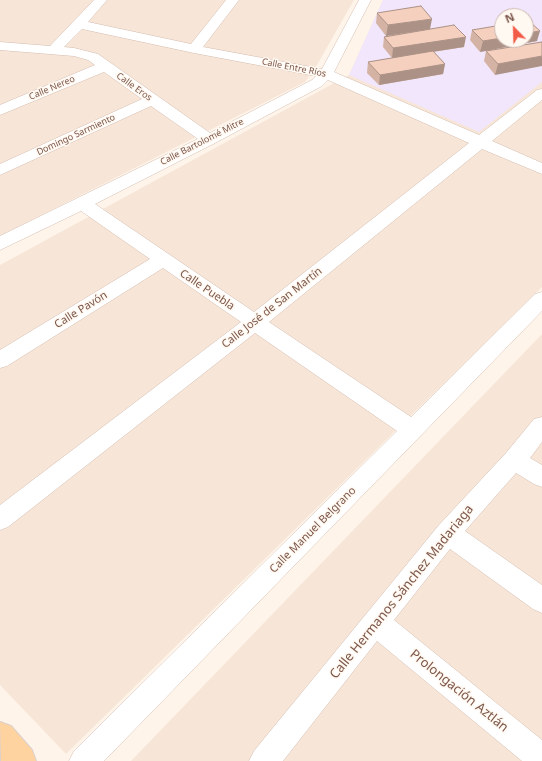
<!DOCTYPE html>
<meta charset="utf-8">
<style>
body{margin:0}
#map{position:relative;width:542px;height:761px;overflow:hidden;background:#fef4ea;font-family:"Noto Sans",sans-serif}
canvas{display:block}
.north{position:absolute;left:494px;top:8px;width:40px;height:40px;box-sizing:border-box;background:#fff9f2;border:1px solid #cbb8af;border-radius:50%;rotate:337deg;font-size:11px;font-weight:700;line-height:16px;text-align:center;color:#7d574a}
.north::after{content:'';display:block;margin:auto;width:14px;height:18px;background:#f25b46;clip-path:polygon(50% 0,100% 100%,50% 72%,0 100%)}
</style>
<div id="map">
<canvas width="542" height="761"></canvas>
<div class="north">N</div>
</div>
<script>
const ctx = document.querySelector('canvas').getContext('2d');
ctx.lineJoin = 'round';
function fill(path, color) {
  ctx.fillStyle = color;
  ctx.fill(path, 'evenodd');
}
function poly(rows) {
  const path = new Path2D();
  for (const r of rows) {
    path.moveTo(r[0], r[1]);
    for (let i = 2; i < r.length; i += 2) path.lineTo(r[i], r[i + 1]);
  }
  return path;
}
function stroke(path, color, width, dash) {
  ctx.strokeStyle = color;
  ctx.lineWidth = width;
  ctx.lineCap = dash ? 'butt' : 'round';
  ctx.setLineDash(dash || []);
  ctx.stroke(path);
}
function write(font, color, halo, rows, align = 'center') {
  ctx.font = font + ' "Noto Sans",sans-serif';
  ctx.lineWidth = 3;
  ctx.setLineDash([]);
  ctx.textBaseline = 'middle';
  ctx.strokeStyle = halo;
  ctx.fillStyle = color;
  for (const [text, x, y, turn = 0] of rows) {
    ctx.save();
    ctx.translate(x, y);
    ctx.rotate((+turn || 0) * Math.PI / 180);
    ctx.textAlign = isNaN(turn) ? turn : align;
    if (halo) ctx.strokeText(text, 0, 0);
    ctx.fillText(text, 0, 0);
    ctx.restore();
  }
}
fill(poly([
 [0,0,354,0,317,65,305,82,0,236],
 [383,0,542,0,542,287,66,754,0,685,0,265,349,75],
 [502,16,526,16,526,40,502,40],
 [542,334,542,761,131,761]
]), '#f7e6d8');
fill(poly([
 [383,0,542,0,542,82,479,132,349,75],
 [502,16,526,16,526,40,502,40]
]), '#f1e6fb');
const minor = poly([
 [94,0,107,0,88,22,191,44,226,0,239,0,203,47,322,69,359,0,371,0,334,72,479,135,537,90,542,89,542,100,492,141,542,163,542,174,482,149,269,322,411,417,535,294,542,292,542,311,104,761,69,761,74,751,397,431,255,333,8,527,0,530,0,505,241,322,163,268,7,366,0,368,0,350,150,259,81,211,0,250,0,236,198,139,151,106,0,175,0,164,142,99,104,72,0,115,0,105,95,65,88,60,74,56,0,50,0,42,50,46,94,0],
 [82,29,194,53,316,76,312,80,210,133,98,54,74,48,64,47,82,29],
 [328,80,469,143,254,312,95,204,215,143,322,86,328,80],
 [542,417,542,442,530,458,542,465,542,487,534,484,516,473,465,531,542,585,542,613,533,609,450,549,394,620,542,740,542,761,522,761,377,641,283,761,249,761,254,751,439,525,506,453,534,419,542,417]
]);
const major = poly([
 [0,722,11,726,32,750,36,761,1,761,0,722]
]);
stroke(minor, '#d5bdb0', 1);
stroke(major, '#dbd0cc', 2);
fill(minor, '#fff');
fill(major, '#ffd3a0');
fill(poly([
 [377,13,430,29,464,47,433,52,445,64,443,74,379,85,367,73,368,62,392,58,383,47,384,37,414,32,386,36,376,23],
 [472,30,537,41,480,52,470,40],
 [542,42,495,75,484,61,486,51]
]), '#d4b3a4');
fill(poly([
 [432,19,430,29,386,36,388,25],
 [540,31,537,41,480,52,483,41,502,38,502,40,526,40,526,33],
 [466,37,464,47,392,58,393,48],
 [542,56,542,66,495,75,498,64],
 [445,64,443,74,379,85,380,75]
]), '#ac9286');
const building = poly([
 [421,6,432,19,388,25,377,13,421,6],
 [528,20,540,31,526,33,526,21,528,20],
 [454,25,466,37,393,48,384,37,454,25],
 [502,25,502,38,483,41,472,30,502,25],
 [542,42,542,56,498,64,486,51,542,42],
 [433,51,445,64,380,75,368,62,433,51]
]);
fill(building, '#f6d0bf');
stroke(building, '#ac9286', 1);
write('9px', '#7d574a', '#fff9f2', [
 ["Calle Entre Ríos",294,68,11],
 ["Calle Eros",134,87,36],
 ["Calle Nereo",52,88,-23],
 ["Domingo Sarmiento",76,135,-25],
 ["Calle Bartolomé Mitre",202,142,-27]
]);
write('11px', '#7d574a', '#fff9f2', [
 ["Calle Puebla",207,290,34],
 ["Calle José de San Martín",272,308,-38],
 ["Calle Pavón",81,310,-32],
 ["Calle Manuel Belgrano",313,530,-45]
]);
write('13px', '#7d574a', '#fff9f2', [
 ["Calle Hermanos Sánchez Madariaga",402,592,-51],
 ["Prolongación Aztlán",459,691,39]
]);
</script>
